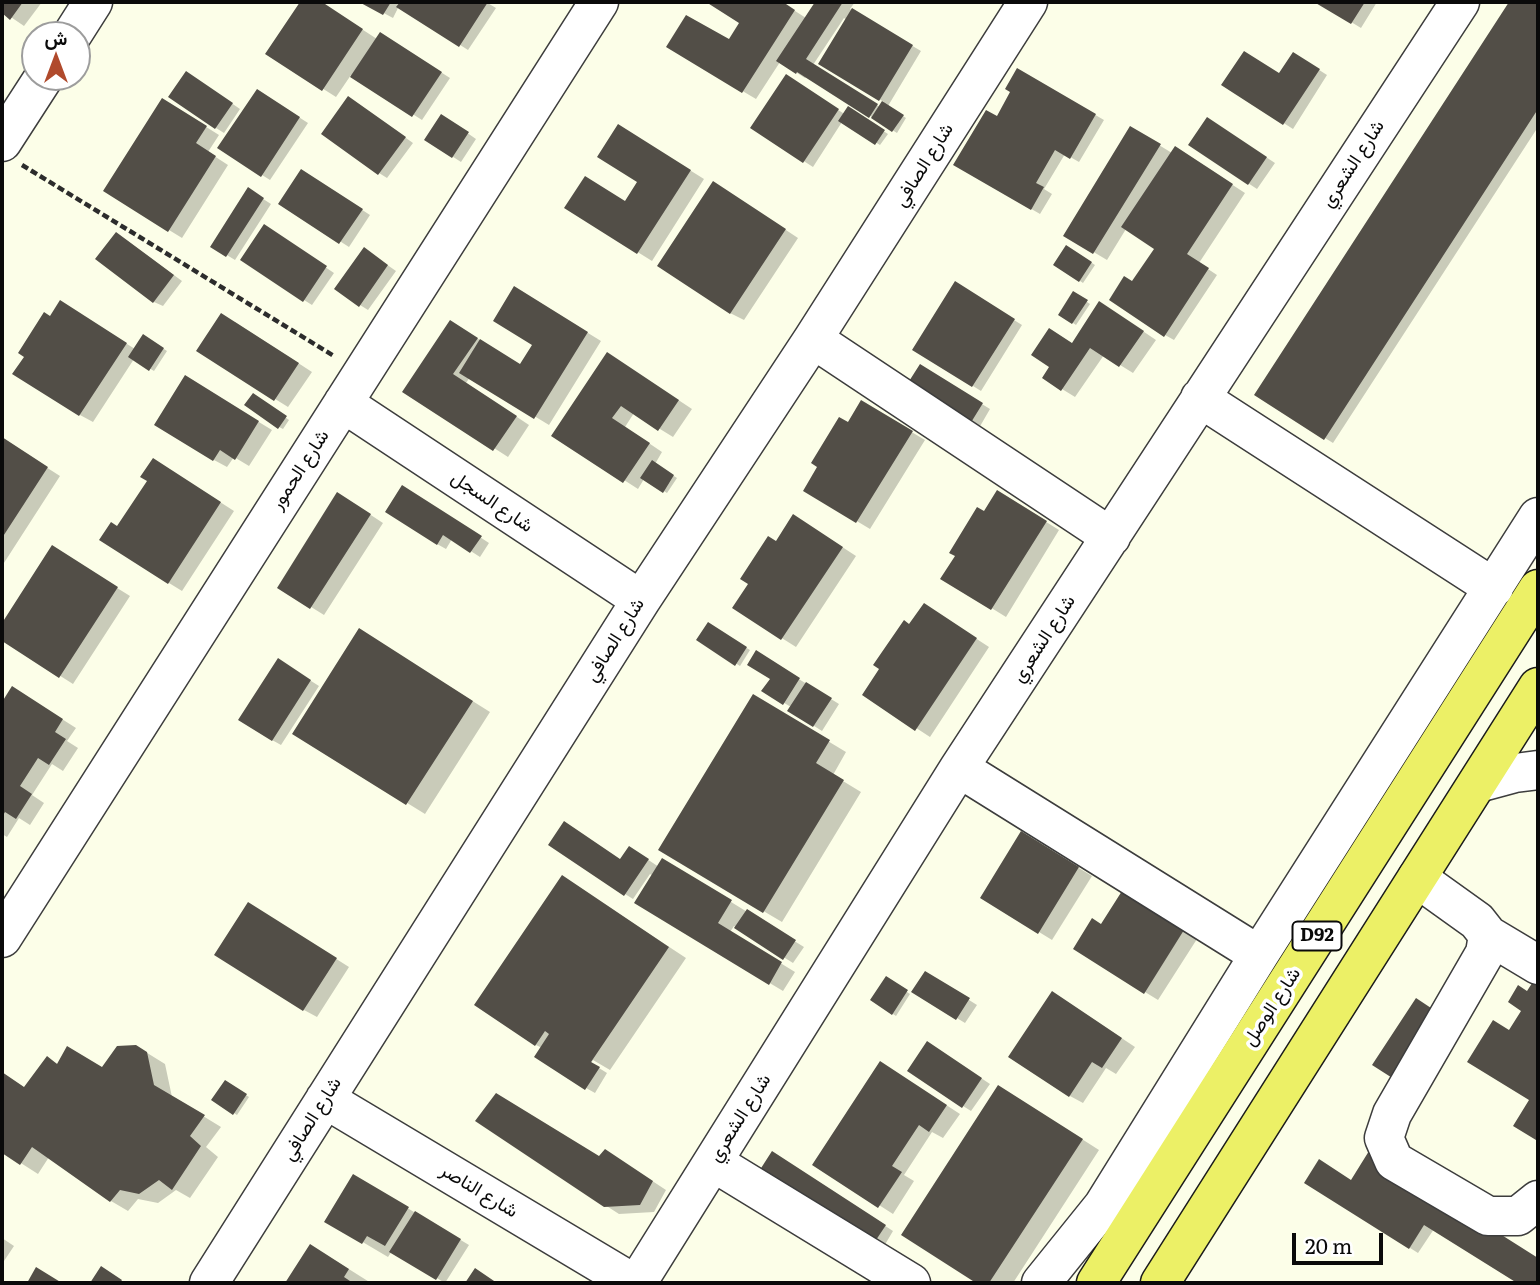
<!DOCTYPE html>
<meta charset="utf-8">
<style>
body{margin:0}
#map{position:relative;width:1540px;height:1285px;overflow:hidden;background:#fcfee8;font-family:Literata,Vazirmatn,serif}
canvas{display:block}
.frame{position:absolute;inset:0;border:4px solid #0a0a0a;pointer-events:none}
.north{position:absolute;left:21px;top:21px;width:70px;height:70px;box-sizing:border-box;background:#fff;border:2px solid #9d9d9d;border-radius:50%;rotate:0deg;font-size:19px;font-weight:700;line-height:28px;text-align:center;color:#0a0a0a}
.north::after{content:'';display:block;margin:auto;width:24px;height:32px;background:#b04a2c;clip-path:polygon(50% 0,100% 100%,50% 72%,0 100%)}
.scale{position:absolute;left:1292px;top:1233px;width:91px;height:32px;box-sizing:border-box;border:4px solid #0a0a0a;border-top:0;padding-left:9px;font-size:21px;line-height:24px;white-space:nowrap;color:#0a0a0a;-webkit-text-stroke:5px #fff;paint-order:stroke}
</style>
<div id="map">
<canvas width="1540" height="1285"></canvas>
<div class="frame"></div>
<div class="north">ش</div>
<div class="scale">20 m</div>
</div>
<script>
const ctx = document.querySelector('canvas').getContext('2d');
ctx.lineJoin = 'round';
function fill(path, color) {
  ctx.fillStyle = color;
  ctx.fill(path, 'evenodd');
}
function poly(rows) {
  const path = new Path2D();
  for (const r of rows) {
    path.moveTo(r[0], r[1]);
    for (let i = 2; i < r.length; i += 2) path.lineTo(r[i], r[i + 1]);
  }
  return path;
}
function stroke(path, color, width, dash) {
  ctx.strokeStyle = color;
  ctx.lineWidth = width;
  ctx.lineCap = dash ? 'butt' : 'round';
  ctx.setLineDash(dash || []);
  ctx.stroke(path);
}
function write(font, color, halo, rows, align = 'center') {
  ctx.font = font + ' Literata,Vazirmatn,serif';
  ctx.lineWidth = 7;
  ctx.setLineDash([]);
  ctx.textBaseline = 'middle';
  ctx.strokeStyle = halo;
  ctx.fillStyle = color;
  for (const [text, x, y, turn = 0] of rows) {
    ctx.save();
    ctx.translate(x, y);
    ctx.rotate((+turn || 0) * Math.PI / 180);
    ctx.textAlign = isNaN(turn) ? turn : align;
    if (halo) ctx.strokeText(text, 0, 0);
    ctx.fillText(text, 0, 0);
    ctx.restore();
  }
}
fill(poly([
 [2,2,42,2,24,26,2,11],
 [302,2,320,2,377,39,389,39,450,78,422,120,351,75,336,97,268,54],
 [363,2,486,2,496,8,468,50,399,6,393,18],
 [709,2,781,2,806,18,817,2,855,2,850,9,921,51,888,106,906,118,897,133,807,76,805,78,780,62,756,99,668,47,729,41,741,22],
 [844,18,847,20,820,64,884,102,880,107,813,65],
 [1318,2,1377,2,1361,28],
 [1511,2,1538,2,1538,127,1333,443,1256,395],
 [1302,59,1327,75,1293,129,1224,85,1279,75],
 [1018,70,1104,120,1079,162,1065,154,1044,189,1052,194,1040,214,956,165,997,118,1013,92],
 [195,78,240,109,224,133,216,128],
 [793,81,846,115,849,109,888,134,880,145,842,122,813,167,752,128],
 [266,96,308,123,270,180,262,175],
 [357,103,413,143,387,178,379,173],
 [176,108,219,135,208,152,228,165,182,238,169,230],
 [450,121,476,139,461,162,427,140],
 [1216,124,1275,163,1257,189,1190,145],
 [1131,128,1172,153,1188,156,1245,193,1199,263,1217,275,1174,340,1165,335,1133,283,1156,249,1126,229,1107,260,1065,235],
 [632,134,704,179,652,261,567,208,626,203,639,182],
 [310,176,370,215,349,247,280,203],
 [727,191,798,238,744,320,730,313],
 [257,195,271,204,235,260,212,246],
 [273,232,334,273,312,305,304,300],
 [125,239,182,281,163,306,154,302],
 [1067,247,1095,265,1083,283,1055,264],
 [373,255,396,271,368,310,360,305],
 [955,283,1022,325,981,391,914,349],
 [1074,293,1090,304,1076,325,1060,314],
 [528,296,601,341,549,425,470,377,466,383,529,425,508,457,405,391,464,330,521,366,535,344],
 [74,311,135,349,144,336,167,351,154,371,134,359,93,422,80,415,51,318],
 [1113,311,1156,340,1133,373,1104,355,1075,397,1062,389,1073,344],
 [235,322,312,372,288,407,198,351],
 [621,362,692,409,673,437,634,413,625,427,662,452,655,464,677,478,667,493,644,479,638,489,554,435],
 [920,366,990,409,979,428,909,385],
 [198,385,272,430,249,466,234,457,227,467,214,460],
 [257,397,289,420,283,429,279,427],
 [861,402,925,440,870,529,805,490],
 [2,439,60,476,2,566],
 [167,468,234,511,182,591,169,583,118,528,149,481],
 [411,492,489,543,480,557,452,539,446,549,437,544],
 [1011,500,1059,530,1006,617,943,578,984,514],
 [351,502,383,523,324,615,279,587],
 [807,524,856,556,796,647,734,608],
 [53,548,130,596,73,684,2,639,2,626],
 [937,613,989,647,930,737,864,694,910,626],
 [709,625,750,650,740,666,699,640],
 [377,641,490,712,425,814,294,733],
 [765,658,839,704,822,731,789,710,791,707,764,691,772,678],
 [278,660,319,686,281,745,272,740],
 [13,688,76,728,67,741,78,748,63,771,52,764,32,795,44,803,30,825,19,818,7,837,2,834,2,705],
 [753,696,846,752,833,775,861,792,782,922,660,850],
 [1021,833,1092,876,1052,940,1039,932],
 [638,853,659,867,663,860,804,947,793,963,734,926,730,932,795,972,783,991,636,903,653,876,650,874,633,899,625,894,621,861],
 [563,877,686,958,610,1070,593,1060,591,1063,607,1073,595,1093,586,1088,542,1048,536,1045],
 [1136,901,1197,939,1158,1000,1145,992],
 [262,912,349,967,317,1017,304,1010],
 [926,973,977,1005,965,1023,914,992],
 [1538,977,1538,1139,1515,1125,1531,1100,1510,1031,1524,1011,1528,993],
 [886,978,910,994,896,1016,872,1000],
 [1066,1001,1135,1047,1116,1074,1106,1068,1083,1103,1070,1096],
 [136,1046,165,1064,172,1097,221,1127,206,1147,218,1157,190,1198,176,1190,158,1203,138,1199,128,1211,111,1201,49,1157,38,1174,2,1151,2,1073,25,1088,48,1058,59,1065,102,1069],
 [936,1048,990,1084,971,1111,963,1106],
 [894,1071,960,1114,943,1138,932,1132,904,1175,914,1181,893,1214,815,1164],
 [226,1082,249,1097,237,1115,214,1100],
 [1016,1097,1099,1150,1013,1283,980,1283,903,1235],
 [599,1158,619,1159,666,1190,654,1212,619,1214,605,1205],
 [781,1158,893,1231,880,1253],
 [1383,1161,1538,1259,1538,1283,1520,1283,1434,1229,1418,1253,1306,1182,1352,1182],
 [354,1176,469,1245,445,1283,392,1251,388,1257,327,1221],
 [2,1238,14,1246,2,1264],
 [310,1246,336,1261,371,1283,287,1283]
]), '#0003');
fill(poly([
 [2,2,23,2,10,20,2,13],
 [300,2,322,2,363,29,322,91,265,54],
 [359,2,391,2,383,15],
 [400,2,488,2,459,47,396,7],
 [706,2,783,2,795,10,742,93,666,47,686,15,729,39,739,23],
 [815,2,843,2,806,59,878,104,869,118,797,72,796,74,776,61],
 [1314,2,1365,2,1351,24],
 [1509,2,1538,2,1538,109,1324,440,1254,395],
 [852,8,913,45,879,101,818,64],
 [380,32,442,72,412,117,350,77],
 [1244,51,1279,73,1293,52,1320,69,1283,125,1221,85],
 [1017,68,1096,114,1070,159,1055,150,1036,183,1044,187,1031,210,953,165,986,110,997,116,1010,92,1005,89],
 [186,71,233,103,215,129,168,97],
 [786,74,839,109,803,163,750,128],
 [257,89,300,117,261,177,217,148],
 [348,96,406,137,378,175,321,134],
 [162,98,207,126,196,143,216,156,168,232,103,191],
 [882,101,904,115,892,132,871,118],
 [848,106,885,130,875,145,838,121],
 [441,114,469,132,452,158,424,140],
 [1207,117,1267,157,1248,185,1188,145],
 [618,124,691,170,637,254,564,208,585,176,625,201,637,182,597,157],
 [1130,126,1161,144,1093,254,1063,236],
 [1175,146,1233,184,1187,254,1209,268,1164,337,1109,300,1124,276,1132,281,1154,249,1121,227],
 [301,169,363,209,339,244,278,204],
 [713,181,786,229,730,314,657,266],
 [248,187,264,198,226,257,210,247],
 [264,224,327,266,303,302,240,260],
 [116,232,174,275,153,303,95,259],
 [1066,245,1092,262,1079,282,1053,265],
 [364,247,388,265,359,307,334,289],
 [955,281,1015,319,972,387,912,350],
 [514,286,588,332,534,419,459,373,480,339,520,364,532,345,493,321],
 [1073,291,1088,300,1072,324,1058,315],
 [60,300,127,343,79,416,12,374,24,357,18,353,44,312,50,316],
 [1099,301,1144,331,1119,367,1090,348,1061,391,1042,378,1049,367,1031,355,1049,328,1072,343],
 [221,313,299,363,274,401,196,351],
 [450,320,478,338,453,374,517,416,493,451,402,392],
 [143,334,164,348,149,371,128,357],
 [607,352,679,400,658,431,621,406,612,418,650,443,623,483,551,436],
 [920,364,983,403,970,424,906,386],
 [185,375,259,421,235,460,220,450,213,461,154,425],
 [253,393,287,416,278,429,244,405],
 [861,400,913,431,856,523,803,491,817,467,811,463,839,417,848,422],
 [2,437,48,467,2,538],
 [153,458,221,502,168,584,99,540,111,522,117,526,147,481,140,477],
 [652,460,674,475,663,493,640,478],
 [402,485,482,536,470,553,443,535,437,545,385,512],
 [997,490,1047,521,991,610,940,579,955,556,949,553,977,507,984,511],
 [337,492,371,514,310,609,277,588],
 [793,514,843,547,781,640,732,608,748,584,740,579,768,536,776,541],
 [52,545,118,587,59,678,2,641,2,623],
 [924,603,977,638,915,731,862,695,879,669,873,665,904,620,909,624],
 [708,622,747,647,735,666,696,640],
 [359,628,473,701,406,805,292,734],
 [756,650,800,678,783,705,761,691,770,679,747,665],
 [278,658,311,680,272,741,238,720],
 [806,682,832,698,813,727,787,711],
 [12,686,63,719,55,732,66,739,49,765,38,758,20,786,32,794,16,819,5,812,2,817,2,702],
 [753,694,830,740,816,763,844,780,763,913,658,850],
 [564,821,620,859,629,846,649,859,624,896,548,845],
 [1021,831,1079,867,1038,934,980,898],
 [662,858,732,900,718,923,782,962,769,985,634,903],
 [562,875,669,947,591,1062,600,1067,585,1090,534,1057,549,1034,545,1031,535,1046,474,1005],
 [1122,891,1184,930,1144,994,1073,949,1092,918,1101,924],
 [248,902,337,958,303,1011,214,955],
 [747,909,796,940,783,960,734,928],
 [925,971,970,998,956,1020,911,992],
 [1538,974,1538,1137,1536,1140,1513,1126,1529,1100,1467,1062,1493,1020,1509,1030,1521,1011,1508,1002,1518,985,1527,991],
 [886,976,908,990,892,1015,870,1000],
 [1052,991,1122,1038,1102,1068,1092,1062,1069,1097,1008,1057],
 [1416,998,1440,1014,1397,1081,1372,1065],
 [927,1041,982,1078,962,1108,907,1071],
 [136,1045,147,1052,154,1085,205,1115,190,1136,201,1146,172,1190,159,1180,139,1194,120,1190,110,1202,32,1147,20,1165,2,1153,2,1072,24,1087,47,1056,57,1064,67,1046,102,1067,117,1046],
 [880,1061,947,1105,929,1132,919,1125,892,1166,902,1172,878,1208,812,1165],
 [225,1080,247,1094,233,1115,211,1100],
 [998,1085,1083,1139,989,1283,976,1283,901,1235],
 [496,1093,599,1156,605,1149,653,1181,640,1205,604,1207,475,1121],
 [772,1151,886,1225,870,1249,756,1176],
 [1369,1151,1538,1258,1538,1283,1517,1283,1424,1225,1409,1249,1304,1183,1319,1159,1351,1180],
 [353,1174,409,1207,385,1246,367,1236,362,1244,324,1222],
 [415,1211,461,1239,436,1280,389,1252],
 [310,1244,349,1269,344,1277,353,1283,285,1283],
 [101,1266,122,1280,120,1283,90,1283],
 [36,1267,62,1283,27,1283],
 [475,1268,497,1283,465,1283]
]), '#524e47');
const minor = poly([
 [72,35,93,2],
 [2,142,44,77],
 [813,339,1111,537],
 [1200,398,1494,588],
 [343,403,641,600],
 [959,768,1259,955],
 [1478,783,1515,773,1538,770],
 [1417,878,1477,921,1488,935,1485,953,1392,1114,1384,1138,1394,1161,1488,1216,1518,1216,1538,1200],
 [1488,935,1538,965],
 [2,938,599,2],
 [325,1099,633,1283],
 [713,1162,911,1283],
 [209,1283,641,600,813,339,1028,2],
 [637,1283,959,768,1460,2],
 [1041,1283,1103,1206,1259,955,1538,517]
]);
const major = poly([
 [1096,1283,1538,589],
 [1160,1283,1538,687]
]);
stroke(minor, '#3d3d3d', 41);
stroke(major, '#1b1b1b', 41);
stroke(poly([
 [22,165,334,356]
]), '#2c2c2c', 4.5, [7, 3.5]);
stroke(minor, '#fff', 38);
stroke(major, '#ecf066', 38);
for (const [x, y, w] of [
 [1317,936,49]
]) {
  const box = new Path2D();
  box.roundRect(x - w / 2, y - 14.5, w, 29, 5);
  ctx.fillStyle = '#fff';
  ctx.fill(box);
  stroke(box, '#0a0a0a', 2);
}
write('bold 18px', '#0a0a0a', null, [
 ["D92",1317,936]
]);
write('19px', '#0a0a0a', '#fff', [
 ["شارع الشعري",1353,164,-57],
 ["شارع الصافي",924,165,-58],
 ["شارع الحمور",300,470,-57],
 ["شارع السجل",492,502,34],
 ["شارع الشعري",1044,639,-57],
 ["شارع الصافي",615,640,-58],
 ["شارع الوصل",1272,1007,-57],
 ["شارع الشعري",740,1118,-58],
 ["شارع الصافي",312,1119,-58],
 ["شارع الناصر",479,1191,31]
]);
</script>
